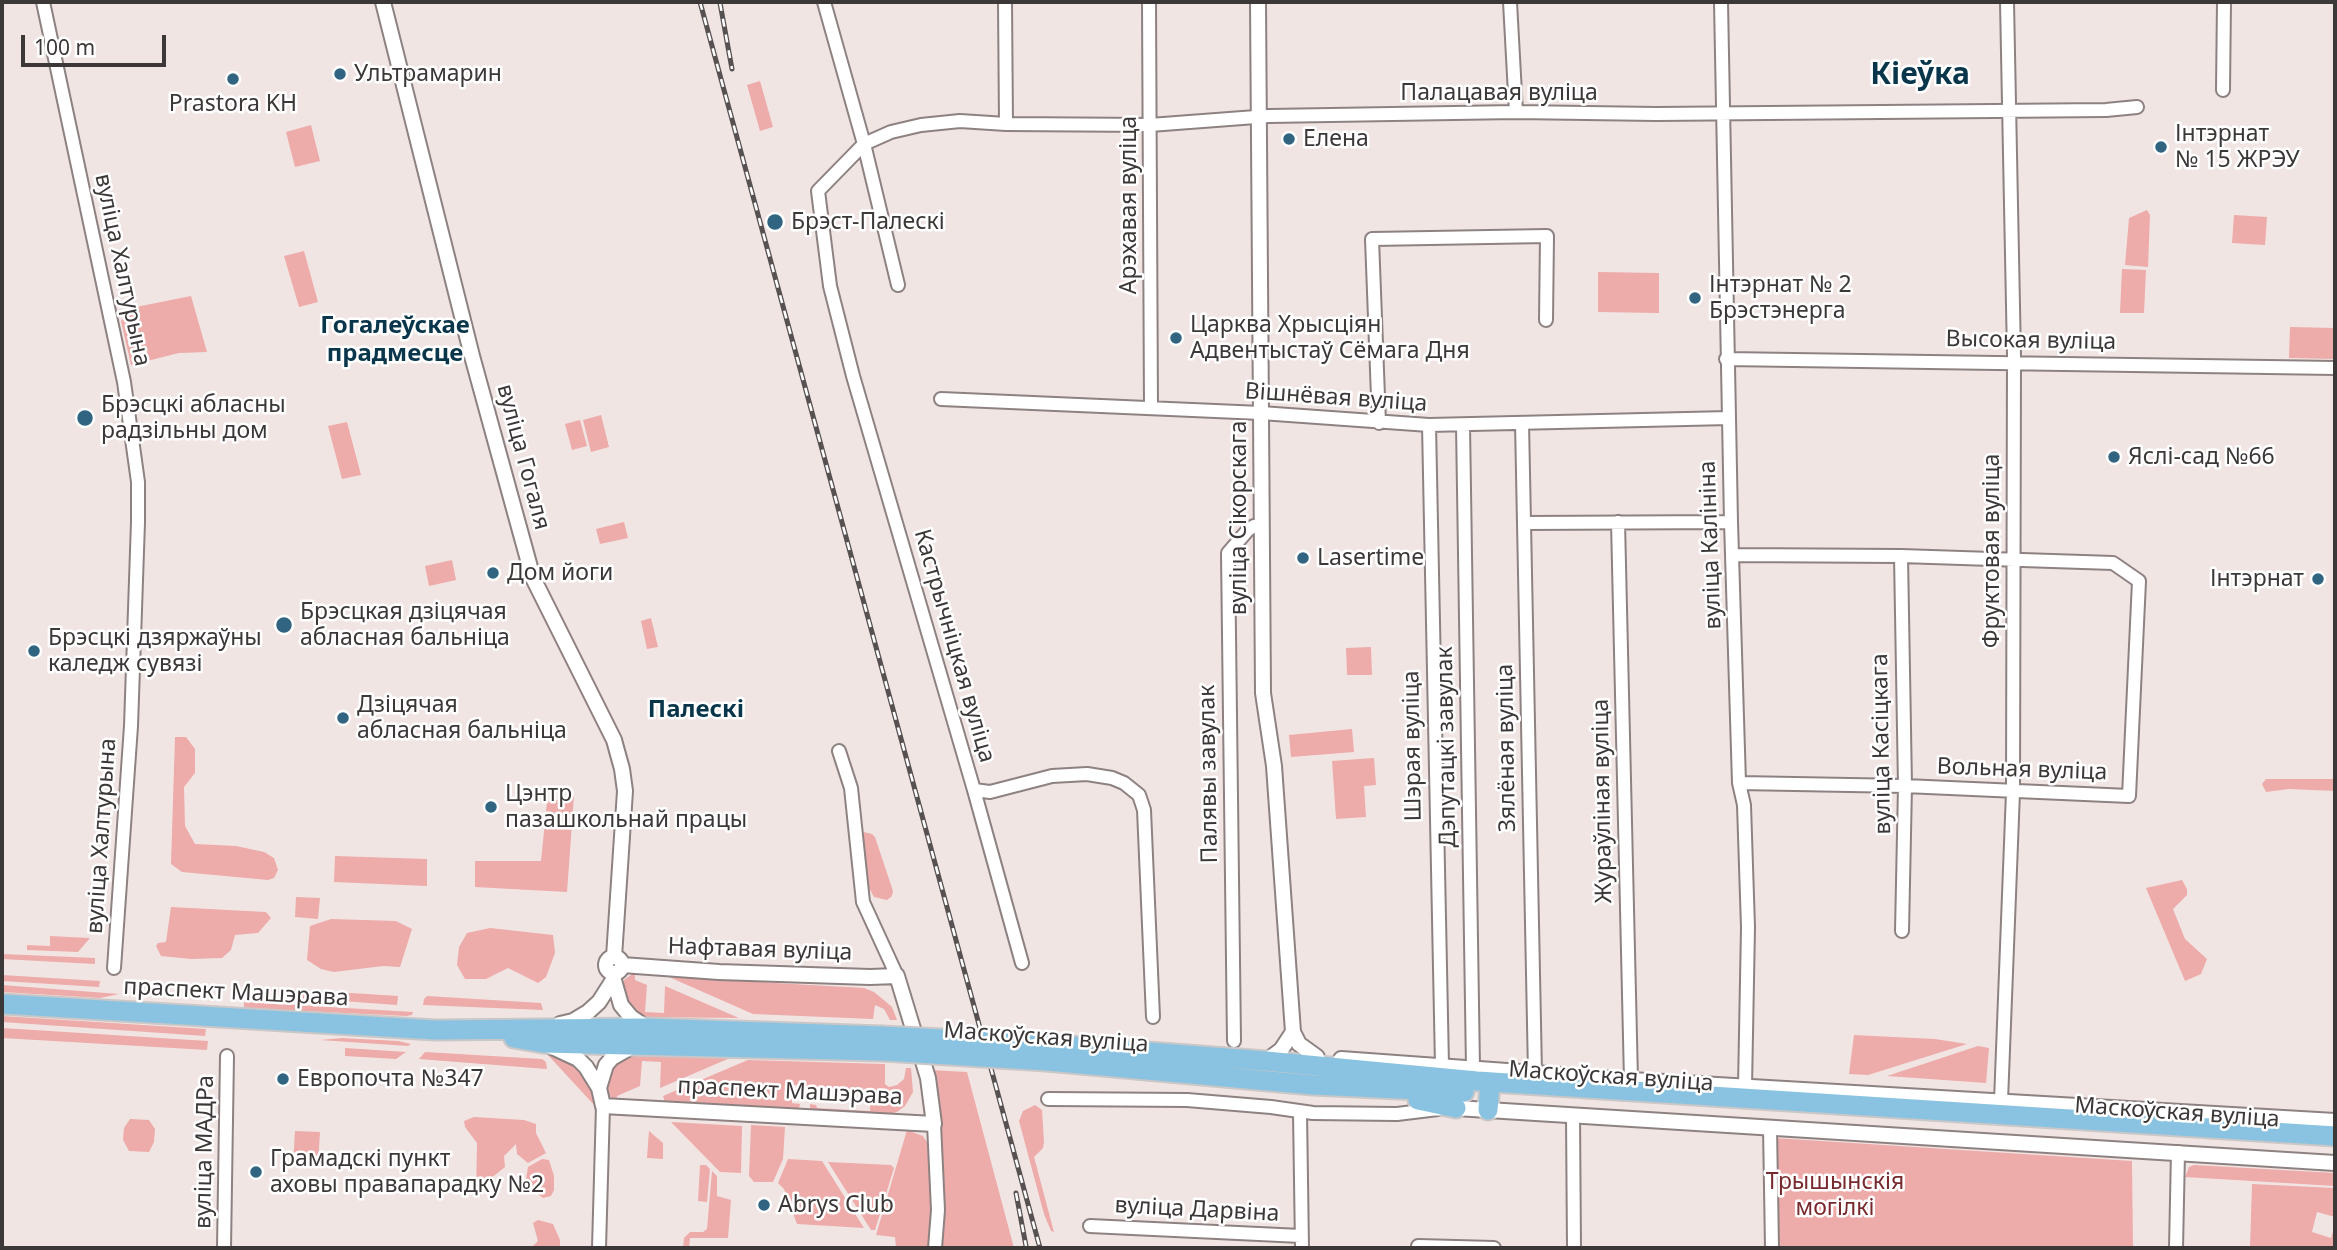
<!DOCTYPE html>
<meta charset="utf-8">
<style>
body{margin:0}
#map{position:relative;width:2337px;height:1250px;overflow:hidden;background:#f1e5e4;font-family:"Noto Sans",sans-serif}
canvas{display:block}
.frame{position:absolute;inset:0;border:4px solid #3d3838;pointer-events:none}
.scale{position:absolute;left:21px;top:35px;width:145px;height:32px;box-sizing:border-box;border:4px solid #3d3838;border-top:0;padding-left:9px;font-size:21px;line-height:24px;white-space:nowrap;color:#3d3838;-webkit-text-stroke:5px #fff;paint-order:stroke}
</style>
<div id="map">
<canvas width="2337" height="1250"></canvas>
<div class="frame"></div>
<div class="scale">100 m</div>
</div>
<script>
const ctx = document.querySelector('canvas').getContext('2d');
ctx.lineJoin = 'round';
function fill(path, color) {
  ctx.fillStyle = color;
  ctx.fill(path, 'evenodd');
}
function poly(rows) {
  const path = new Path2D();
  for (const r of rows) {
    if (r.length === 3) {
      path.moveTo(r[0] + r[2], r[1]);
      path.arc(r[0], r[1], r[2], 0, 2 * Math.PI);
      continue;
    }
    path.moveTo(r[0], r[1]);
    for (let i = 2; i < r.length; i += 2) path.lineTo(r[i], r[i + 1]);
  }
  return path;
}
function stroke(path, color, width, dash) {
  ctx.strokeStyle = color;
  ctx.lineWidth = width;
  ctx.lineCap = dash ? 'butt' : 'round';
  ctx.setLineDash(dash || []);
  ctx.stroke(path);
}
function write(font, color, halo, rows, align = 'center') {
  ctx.font = font + ' "Noto Sans",sans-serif';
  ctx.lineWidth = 5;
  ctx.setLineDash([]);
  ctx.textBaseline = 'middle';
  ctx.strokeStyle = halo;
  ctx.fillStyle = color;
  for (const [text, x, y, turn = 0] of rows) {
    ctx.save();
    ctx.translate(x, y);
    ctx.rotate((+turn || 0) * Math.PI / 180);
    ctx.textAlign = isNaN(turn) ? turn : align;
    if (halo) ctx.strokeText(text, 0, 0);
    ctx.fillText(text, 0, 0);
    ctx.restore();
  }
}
fill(poly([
 [760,81,773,127,760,131,747,85],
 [311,125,320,161,295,167,286,132],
 [2147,210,2150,215,2148,267,2125,265,2129,218],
 [2234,215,2267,217,2265,245,2232,243],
 [304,251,318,302,299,307,284,256],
 [2122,269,2146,270,2144,313,2120,313],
 [1598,272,1659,273,1659,313,1598,312],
 [191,296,207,352,179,353,131,365,121,321,131,308],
 [2290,327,2335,328,2335,359,2289,358],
 [601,415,609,447,591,452,583,420],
 [580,420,587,446,572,450,565,424],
 [347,422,361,475,342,479,328,426],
 [624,522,628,538,600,544,596,529],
 [452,560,456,580,429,586,425,566],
 [651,618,658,647,647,649,641,621],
 [1371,647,1372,675,1347,675,1346,648],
 [1352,729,1354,752,1291,757,1289,735],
 [175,737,186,737,195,749,195,773,184,787,185,826,195,844,236,846,264,852,274,858,278,870,274,878,268,880,182,872,171,864],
 [1374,758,1376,785,1364,786,1366,817,1336,819,1332,761],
 [2266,779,2335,779,2335,791,2289,789,2266,792,2262,784],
 [574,796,567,892,475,887,475,861,541,861,547,802],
 [864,832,872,834,875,837,893,891,892,896,887,900,874,897,867,884,862,834],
 [335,856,427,859,427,886,334,882],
 [2182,880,2187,889,2187,895,2173,909,2185,939,2207,959,2201,974,2185,981,2146,888],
 [296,897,320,898,318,919,295,917],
 [171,907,266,912,271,918,258,933,235,935,231,950,222,958,191,959,161,956,156,946,158,943,166,942],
 [331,919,396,921,412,929,400,967,383,966,334,972,321,969,307,960,310,926],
 [490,928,553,935,555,953,546,977,538,983,508,968,486,979,465,979,457,965,459,947,467,933],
 [50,936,90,938,78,952,27,950,27,945,50,946],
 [2,954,95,958,95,964,2,959],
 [635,972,635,980,647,985,645,1012,664,1013,665,986,739,1018,643,1017,629,1009,622,986,624,980],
 [2,975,100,981,99,987,2,981],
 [669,977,864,988,874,992,885,1001,892,1007,897,1020,890,1020,884,1009,875,1005,873,1019,753,1014],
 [2,985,119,994,100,998,2,992],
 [273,988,398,996,397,1005,260,995],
 [427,996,541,1003,543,1010,423,1005,424,999],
 [244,1002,413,1012,412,1015,406,1016,244,1008],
 [2,1016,206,1029,205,1036,2,1022],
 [2,1028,208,1041,207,1050,2,1038],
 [1854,1035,1935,1039,1967,1044,1868,1075,1849,1074],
 [342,1038,398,1041,411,1044,408,1046,320,1040],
 [1978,1046,1989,1048,1986,1083,1887,1076],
 [345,1048,406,1052,396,1059,345,1056],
 [425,1052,542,1059,546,1062,547,1069,419,1059],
 [546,1053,555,1054,571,1059,592,1083,596,1107],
 [630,1055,640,1054,737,1055,660,1088,661,1062,642,1061,640,1086,617,1096,616,1103,607,1093,605,1083,611,1066],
 [748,1060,885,1064,885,1084,889,1087,897,1085,904,1079,906,1068,911,1068,913,1092,905,1106,897,1112,889,1114,810,1111,810,1104,816,1105,817,1108,870,1111,871,1091,793,1085,792,1103,800,1104,799,1109,665,1102,663,1096],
 [930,1070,967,1072,1014,1248,941,1248,944,1203,941,1132],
 [1035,1105,1042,1110,1044,1142,1043,1148,1034,1157,1054,1232,1051,1231,1044,1214,1019,1121,1023,1111],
 [474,1117,524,1120,536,1124,536,1133,546,1153,528,1163,517,1154,516,1144,504,1156,505,1167,490,1179,480,1196,476,1196,477,1143,465,1127,464,1121],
 [130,1119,149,1120,155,1129,154,1142,149,1152,129,1151,123,1140,124,1128],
 [671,1122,742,1126,741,1173,720,1172],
 [751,1125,785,1127,783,1159,773,1182,754,1182,749,1176],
 [907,1130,923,1136,930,1147,932,1206,930,1248,896,1248,895,1237,876,1235],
 [295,1131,320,1132,318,1164,293,1163],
 [649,1131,663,1143,663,1159,647,1158],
 [1775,1138,2132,1161,2133,1248,1779,1248],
 [542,1159,549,1160,554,1176,554,1190,551,1196,543,1198,536,1193,526,1179,528,1167],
 [788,1159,822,1161,864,1228,797,1224,784,1189,778,1183],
 [828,1162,891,1165,894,1168,875,1230,871,1230],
 [700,1165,706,1165,710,1169,707,1202,698,1201],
 [2194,1165,2335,1173,2335,1186,2185,1177,2189,1167],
 [712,1171,717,1176,717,1196,731,1200,728,1238,690,1238,689,1248,683,1248,684,1238,690,1232,703,1232,707,1229],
 [2252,1184,2335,1188,2335,1217,2317,1212,2312,1232,2331,1238,2335,1224,2335,1248,2250,1248],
 [538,1220,553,1224,560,1240,560,1248,531,1248,538,1241,533,1223]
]), '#edaba9');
const minor = poly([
 [43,2,124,382,138,482,138,522,131,726,114,968],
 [824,2,864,144,898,285],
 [1005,2,1006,124],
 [1149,2,1151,408],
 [1510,2,1516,112],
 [1721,2,1731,522,1739,783,1744,805,1748,927,1745,1087],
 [2223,90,2224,2],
 [1726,359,2335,368],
 [941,399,1261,413,1429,425,1729,418],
 [1379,423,1372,239,1547,236,1546,320],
 [1522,423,1535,1073],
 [1429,425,1442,1066],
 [1463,425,1473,1068],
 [1618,522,1631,1080],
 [1524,523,1731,522],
 [1732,555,1901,556,2113,563,2139,581,2129,796,1905,786,1739,783],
 [1901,556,1905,786,1902,931],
 [839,751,851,788,863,902,897,976],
 [974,790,1022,963],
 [1153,1017,1144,810,1139,795,1124,783,1112,778,1087,774,1052,776,990,792,974,790,853,376,830,286,818,191,864,144,891,132,921,125,960,121,1006,124,1150,125,1269,116,1516,112,1656,114,2106,110,2137,107],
 [1234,1041,1228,553,1248,530,1254,526,1262,526],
 [1048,1099,1187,1100,1271,1107,1313,1113,1397,1114,1438,1109],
 [2001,1101,2013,792,2014,356,2007,2],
 [1300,1112,1302,1248],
 [1573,1116,1574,1248],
 [934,1124,938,1210,935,1248],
 [1770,1127,1772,1248],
 [1090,1226,1301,1236],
 [1418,1246,1494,1248],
 [224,1248,227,1056],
 [599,1248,603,1106],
 [2176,1248,2178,1152]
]);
const tertiary = poly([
 [383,2,472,356,533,578,614,740,622,769,625,791,614,957],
 [1258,2,1263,693,1274,766,1293,1032,1299,1044,1317,1057],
 [614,965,8],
 [613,977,621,1005,631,1017,647,1028],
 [560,1024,573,1021,588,1012,599,1002,613,980],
 [550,1046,578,1059,586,1067,599,1088,603,1106,934,1124,928,1078,897,976,870,977,719,972,622,965],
 [1341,1059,1631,1080,2335,1121],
 [1266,1061,1281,1050,1293,1032],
 [599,1088,606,1065,612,1058,633,1046],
 [1456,1108,2335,1163]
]);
const primary = poly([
 [2,1004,435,1030,647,1028,881,1036],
 [514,1038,543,1043,884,1051],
 [1043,1044,1266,1061,1477,1081,2335,1136],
 [1047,1061,1313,1085,1464,1092],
 [1418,1100,1456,1108],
 [1488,1110,1490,1082]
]);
stroke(minor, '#8d8281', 16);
stroke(tertiary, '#8d8281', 18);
stroke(primary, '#c9c7c7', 23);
stroke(minor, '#fff', 12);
stroke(tertiary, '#fff', 14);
stroke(primary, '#89c3e1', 19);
const rail = poly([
 [700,2,1040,1248],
 [720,3,732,69],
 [1016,1193,1026,1246]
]);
stroke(rail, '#575151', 5);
stroke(rail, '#fff', 2.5, [8]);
const primaryBridge = poly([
 [881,1036,1043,1044],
 [884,1051,1047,1061]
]);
stroke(primaryBridge, '#c9c7c7', 23, []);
stroke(primaryBridge, '#89c3e1', 19);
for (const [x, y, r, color] of [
 [340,74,7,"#306480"],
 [233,79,7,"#306480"],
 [1289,139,7,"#306480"],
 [2161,147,7,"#306480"],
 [775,222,9,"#306480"],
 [1695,298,7,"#306480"],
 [1176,338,7,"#306480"],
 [85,418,9,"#306480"],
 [2114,457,7,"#306480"],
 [1303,558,7,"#306480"],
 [493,573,7,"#306480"],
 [2318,579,7,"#306480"],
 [284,625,9,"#306480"],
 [34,651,7,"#306480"],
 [343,718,7,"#306480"],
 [491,807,7,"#306480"],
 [283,1079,7,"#306480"],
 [256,1172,7,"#306480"],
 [764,1205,7,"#306480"]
]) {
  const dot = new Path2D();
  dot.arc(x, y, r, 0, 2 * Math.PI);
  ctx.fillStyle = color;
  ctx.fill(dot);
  stroke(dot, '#fff', 2.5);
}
write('23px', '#3d3838', '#fff', [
 ["Ультрамарин",354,74],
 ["Prastora KH",233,104,"center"],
 ["Інтэрнат",2175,134],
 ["№ 15 ЖРЭУ",2175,160],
 ["Елена",1303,139],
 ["Брэст-Палескі",791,222],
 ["Інтэрнат № 2",1709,285],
 ["Брэстэнерга",1709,311],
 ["Царква Хрысціян",1190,325],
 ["Адвентыстаў Сёмага Дня",1190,351],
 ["Брэсцкі абласны",101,405],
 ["радзільны дом",101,431],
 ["Яслі-сад №66",2128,457],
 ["Lasertime",1317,558],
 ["Дом йоги",507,573],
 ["Інтэрнат",2304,579,"right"],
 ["Брэсцкая дзіцячая",300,612],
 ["абласная бальніца",300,638],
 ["Брэсцкі дзяржаўны",48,638],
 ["каледж сувязі",48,664],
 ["Дзіцячая",357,705],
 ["абласная бальніца",357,731],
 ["Цэнтр",505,794],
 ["пазашкольнай працы",505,820],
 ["Европочта №347",297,1079],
 ["Грамадскі пункт",270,1159],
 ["аховы правапарадку №2",270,1185],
 ["Abrys Club",778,1205]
], 'left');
write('23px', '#3d3838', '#fff', [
 ["Палацавая вуліца",1499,93],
 ["Арэхавая вуліца",1129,205,-90],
 ["вуліца Халтурына",122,270,78],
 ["Высокая вуліца",2031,341,1],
 ["Вішнёвая вуліца",1336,398,4],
 ["вуліца Гогаля",523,457,75],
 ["вуліца Сікорскага",1239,518,-90],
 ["вуліца Калініна",1711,545,-92],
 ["Фруктовая вуліца",1992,551,-90],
 ["Кастрычніцкая вуліца",954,646,74],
 ["вуліца Касіцкага",1882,744,-91],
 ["Шэрая вуліца",1413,746,-91],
 ["Дэпутацкі завулак",1447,747,-91],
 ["Зялёная вуліца",1507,748,-91],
 ["Вольная вуліца",2022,770,2],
 ["Палявы завулак",1209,774,-91],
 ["Жураўліная вуліца",1603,801,-91],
 ["вуліца Халтурына",102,836,-86],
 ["Нафтавая вуліца",760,950,2],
 ["праспект Машэрава",236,993,3],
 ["Маскоўская вуліца",1046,1038,4],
 ["Маскоўская вуліца",1611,1077,4],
 ["праспект Машэрава",790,1092,3],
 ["Маскоўская вуліца",2177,1113,4],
 ["вуліца МАДРа",205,1152,-89],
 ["вуліца Дарвіна",1197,1210,3]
]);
write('23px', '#78292d', '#fff', [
 ["Трышынскія",1835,1182],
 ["могілкі",1835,1208]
]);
write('bold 24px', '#09364b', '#fff', [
 ["Гогалеўскае",395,326],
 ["прадмесце",395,354],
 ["Палескі",696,710]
]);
write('bold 30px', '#09364b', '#fff', [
 ["Кіеўка",1920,75]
]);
</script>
